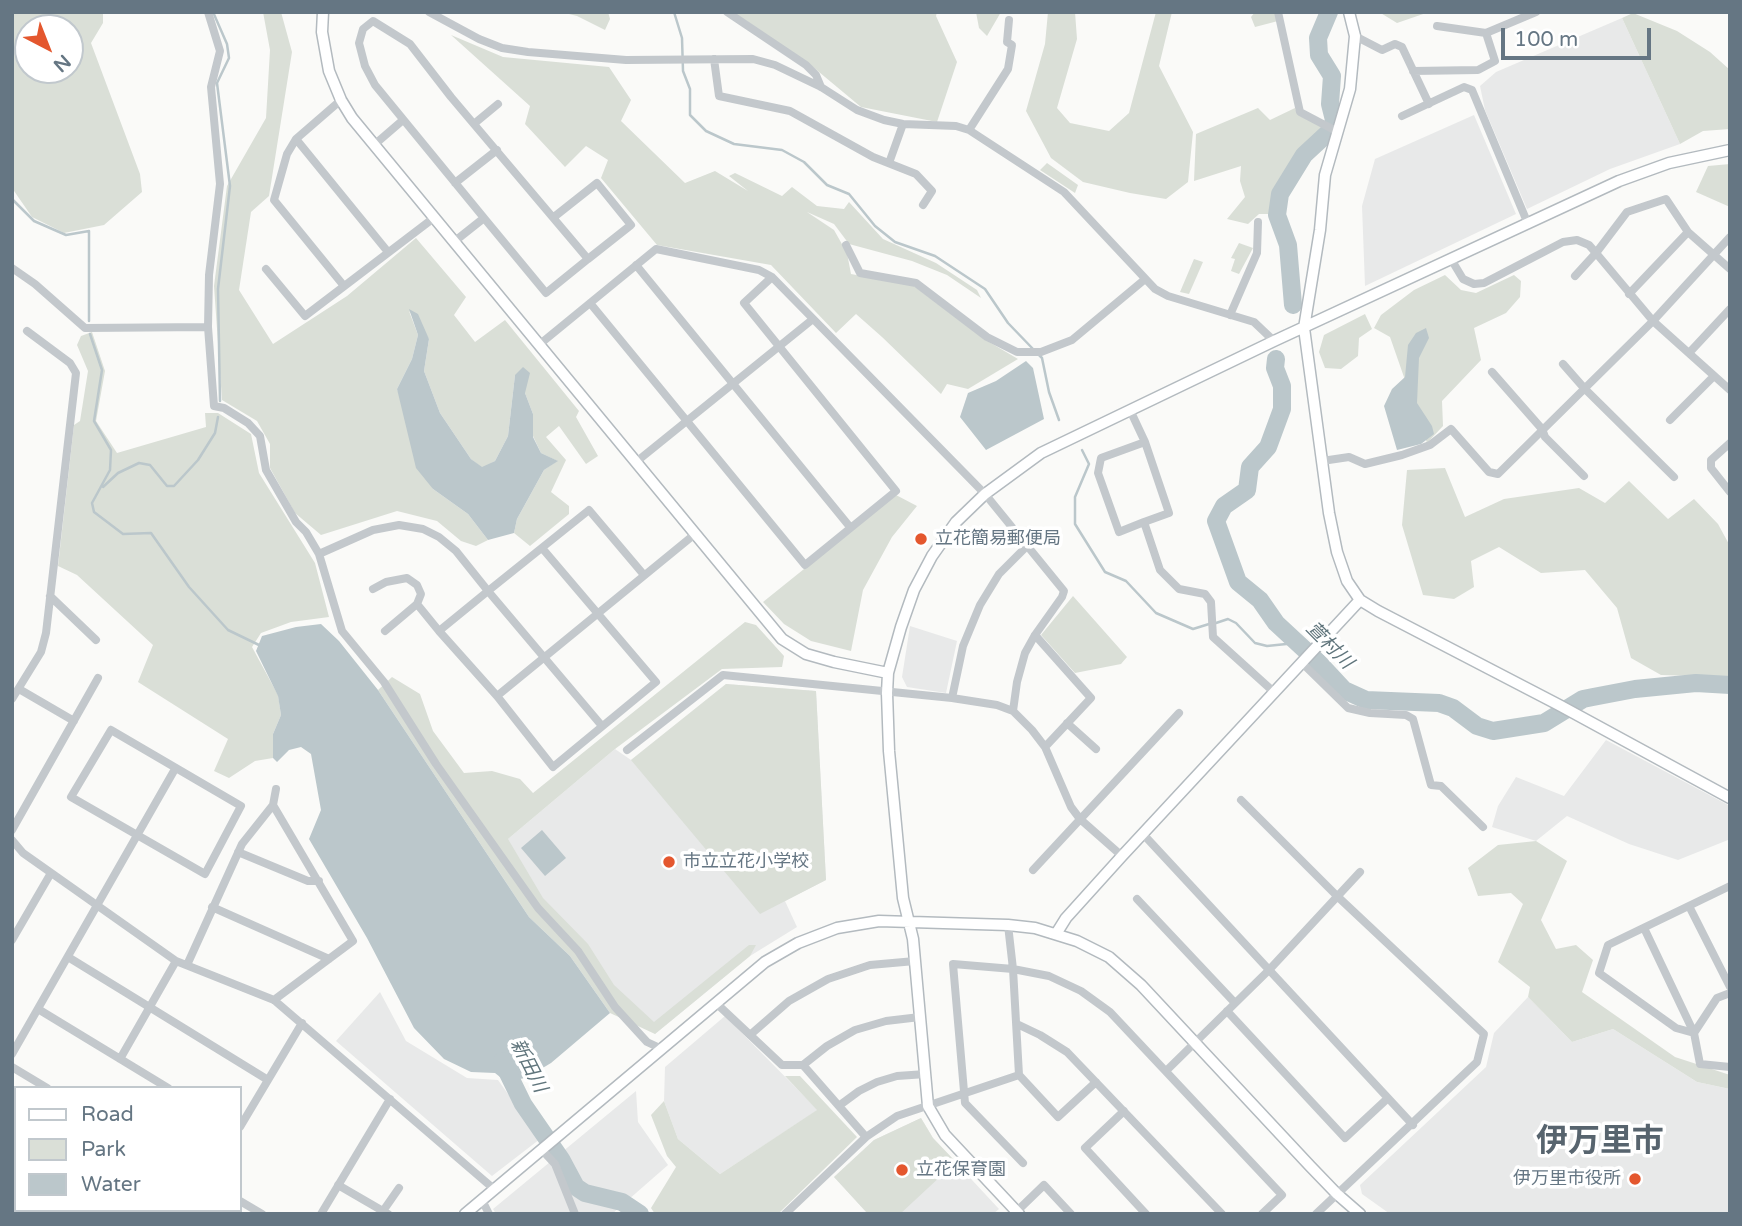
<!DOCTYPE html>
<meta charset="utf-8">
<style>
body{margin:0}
#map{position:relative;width:1742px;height:1226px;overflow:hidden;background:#fafaf8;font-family:"Varela Round",sans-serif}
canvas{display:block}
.frame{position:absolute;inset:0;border:14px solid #657683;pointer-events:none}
.legend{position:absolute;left:14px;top:1086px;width:228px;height:126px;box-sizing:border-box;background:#fff;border:2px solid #c1c8cd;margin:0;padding:9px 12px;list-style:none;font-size:21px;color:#657683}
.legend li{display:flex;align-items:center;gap:14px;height:35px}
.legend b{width:35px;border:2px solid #c1c8cd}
.north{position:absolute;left:14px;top:14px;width:70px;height:70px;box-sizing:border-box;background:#fff;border:2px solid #c1c8cd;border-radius:50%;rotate:138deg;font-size:19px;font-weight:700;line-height:28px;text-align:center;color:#657683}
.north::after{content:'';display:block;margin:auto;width:24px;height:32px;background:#e4572e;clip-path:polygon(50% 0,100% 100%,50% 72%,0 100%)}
.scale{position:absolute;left:1501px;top:28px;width:150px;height:32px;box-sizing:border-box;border:4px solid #657683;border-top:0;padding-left:9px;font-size:21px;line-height:24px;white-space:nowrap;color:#657683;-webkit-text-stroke:5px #fff;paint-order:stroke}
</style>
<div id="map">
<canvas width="1742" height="1226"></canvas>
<div class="frame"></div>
<ul class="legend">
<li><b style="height:9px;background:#fff"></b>Road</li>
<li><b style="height:19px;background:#dadfd7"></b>Park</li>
<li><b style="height:19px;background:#bbc7cb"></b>Water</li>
</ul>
<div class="north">N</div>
<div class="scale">100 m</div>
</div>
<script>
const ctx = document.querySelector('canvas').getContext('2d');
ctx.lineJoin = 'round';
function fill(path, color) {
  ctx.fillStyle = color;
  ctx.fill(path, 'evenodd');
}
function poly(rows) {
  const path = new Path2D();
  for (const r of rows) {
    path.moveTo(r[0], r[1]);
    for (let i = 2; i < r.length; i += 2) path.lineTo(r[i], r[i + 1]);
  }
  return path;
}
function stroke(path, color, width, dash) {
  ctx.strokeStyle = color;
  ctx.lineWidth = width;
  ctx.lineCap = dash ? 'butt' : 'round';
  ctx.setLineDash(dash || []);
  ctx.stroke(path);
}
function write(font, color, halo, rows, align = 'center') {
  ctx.font = font + ' "Varela Round","Noto Sans JP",sans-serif';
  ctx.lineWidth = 7;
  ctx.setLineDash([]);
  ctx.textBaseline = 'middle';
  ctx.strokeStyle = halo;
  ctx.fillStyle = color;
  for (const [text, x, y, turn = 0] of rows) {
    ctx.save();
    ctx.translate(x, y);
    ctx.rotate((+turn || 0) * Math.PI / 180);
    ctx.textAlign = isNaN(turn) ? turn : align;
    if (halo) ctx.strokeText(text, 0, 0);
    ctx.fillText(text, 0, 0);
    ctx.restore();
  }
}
fill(poly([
 [1622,18,1680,144,1610,169,1527,209,1485,110,1480,86,1496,72],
 [1474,115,1516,214,1365,286,1362,206,1375,159],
 [910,626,957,641,946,693,907,687,902,677],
 [726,684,816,691,826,880,785,901,797,927,750,956,655,1034,539,903,502,844,615,749,631,760],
 [1606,740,1730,806,1728,840,1678,860,1629,844,1567,816,1536,841,1492,827,1498,806,1516,777,1564,796],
 [380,992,406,1041,467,1078,498,1080,540,1139,492,1176,336,1041],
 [1528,997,1572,1042,1613,1029,1697,1082,1730,1089,1730,1214,1390,1214,1362,1194,1360,1185,1486,1067,1494,1033],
 [725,1016,818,1110,720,1174,678,1139,664,1101,665,1067],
 [636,1091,638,1122,668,1165,612,1214,496,1214,493,1209],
 [921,1118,933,1138,999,1209,993,1214,868,1214,834,1177,874,1140]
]), '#e8e9e9');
fill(poly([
 [12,12,103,12,103,23,91,43,140,174,142,192,104,225,64,233,32,217,12,188],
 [28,28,70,28,70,70,28,70],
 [263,12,281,12,292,52,269,196,251,212,239,290,273,344,347,296,416,238,466,297,454,315,475,342,505,320,579,411,576,417,598,456,586,464,559,426,546,437,566,460,551,492,569,506,569,514,530,546,514,533,517,519,544,470,557,461,541,453,533,436,533,414,525,393,515,375,508,436,495,461,482,468,471,459,440,413,424,371,429,339,409,311,418,335,412,359,397,389,433,489,468,514,488,540,476,546,461,541,437,521,397,511,321,535,295,513,270,468,270,444,257,421,222,400,214,286,227,186,266,118,270,50],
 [561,12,608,12,610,19,605,30,577,16],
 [733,12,937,12,936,16,957,62,937,122,861,107,807,62],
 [976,12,1001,12,987,36,979,28],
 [1048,12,1075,12,1077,39,1057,108,1070,123,1109,131,1129,113,1156,12,1172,12,1159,66,1193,132,1188,182,1166,199,1130,193,1083,182,1051,158,1026,111,1045,44],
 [1255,12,1275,12,1278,21,1255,27,1251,17],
 [1379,12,1429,12,1397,23],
 [1633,13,1677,31,1710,52,1730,70,1730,129,1703,131,1680,144,1622,18],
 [451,35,503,57,609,67,631,100,621,121,685,183,715,171,748,191,729,176,735,173,782,196,792,187,817,206,844,209,849,202,883,239,936,263,977,290,981,298,947,275,912,261,849,244,834,224,807,212,834,230,847,253,851,274,914,286,984,339,1018,359,968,389,947,384,941,394,882,337,856,314,836,333,771,265,657,245,601,178,608,160,586,146,565,167,525,124,530,106],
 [1258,108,1270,120,1295,108,1297,113,1326,129,1295,161,1276,196,1274,214,1259,214,1248,224,1227,219,1245,197,1240,181,1241,166,1194,181,1196,134],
 [1047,163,1078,185,1075,193,1040,170],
 [1730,164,1730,207,1696,192,1708,166],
 [1239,243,1253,248,1239,274,1231,271,1235,259,1231,258],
 [1194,259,1203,262,1189,294,1180,292],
 [1445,275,1461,290,1476,293,1514,275,1521,281,1520,297,1506,313,1474,328,1481,360,1442,401,1443,426,1427,443,1390,337,1374,328,1381,315,1414,290],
 [1365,314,1372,329,1359,338,1358,356,1341,369,1325,368,1319,352,1324,335],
 [92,332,105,371,96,421,117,453,206,427,205,413,218,413,251,434,259,473,315,563,329,617,291,622,261,633,252,647,278,695,281,715,273,734,273,758,255,761,229,778,214,771,228,739,138,682,153,645,77,575,58,566,74,425,80,421,88,371,77,345,81,336],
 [1445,468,1465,517,1504,499,1579,488,1605,503,1629,481,1668,519,1694,499,1718,524,1730,546,1730,677,1661,675,1631,658,1617,608,1585,570,1541,573,1499,547,1471,561,1474,587,1454,599,1423,595,1402,525,1407,470],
 [896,495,917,506,892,537,863,590,851,651,811,641,784,624,763,602],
 [1073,596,1127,657,1121,664,1075,673,1041,635],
 [745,622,756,625,784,656,782,667,722,669,615,749,508,839,543,898,588,944,614,985,654,1022,749,945,756,945,750,956,655,1034,610,1013,570,956,529,917,378,690,392,677,420,694,433,731,464,773,492,771,520,779,533,793],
 [726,684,816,691,826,880,760,914,631,760],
 [1536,841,1567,861,1541,920,1556,949,1576,945,1593,960,1582,992,1675,1057,1730,1075,1730,1089,1697,1082,1613,1029,1572,1042,1528,997,1530,987,1498,962,1523,904,1511,893,1478,896,1468,868,1498,845],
 [785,1076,800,1076,857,1137,778,1214,655,1214,651,1208,676,1167,667,1156,651,1115,664,1101,678,1139,720,1174,817,1110],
 [921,1118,933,1138,956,1162,900,1214,868,1214,834,1177,874,1140]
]), '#dadfd7');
fill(poly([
 [409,309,418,314,429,339,424,371,440,413,471,459,482,467,495,461,508,436,515,375,523,367,530,373,525,393,533,414,533,437,541,453,558,461,544,470,517,519,514,533,488,540,468,514,433,489,416,468,397,389,412,359,418,335],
 [1426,328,1429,338,1419,358,1417,403,1432,426,1434,434,1421,444,1397,450,1384,406,1392,389,1405,377,1408,345,1416,333],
 [1026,361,1033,368,1044,419,986,450,960,417,968,393,996,381],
 [321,624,339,641,378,690,529,917,570,956,610,1013,551,1063,526,1078,505,1081,495,1073,471,1072,444,1059,414,1028,367,938,309,839,321,810,311,754,301,747,289,750,277,762,273,758,273,734,281,715,278,696,256,651,262,636,296,627],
 [542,830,566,858,545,876,521,848]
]), '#bbc7cb');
stroke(poly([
 [213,12,227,44,229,58,217,83,230,186,218,289,220,401],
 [674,12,682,38,683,71,690,89,690,115,706,131,734,144,782,150,804,162,827,185,849,194,875,226,895,242,935,256,985,289,1008,323,1034,350],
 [12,199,34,221,66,235,89,231,89,321],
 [90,334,102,370,94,421,111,450,110,470,92,503,94,512,123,534,151,533,189,587,228,630,259,645],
 [1038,354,1042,358,1049,392,1059,420],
 [1082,450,1089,464,1075,497,1075,524,1105,572,1126,581,1156,613,1193,629,1209,624],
 [103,487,118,473,139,463,150,465,167,486,174,486,198,460,215,433,218,417],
 [1216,623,1228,619,1236,623,1255,643,1267,646,1296,643]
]), '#bbc7cb', 2.5);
stroke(poly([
 [1293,305,1288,245,1277,215,1280,194,1304,155,1331,130,1334,120,1330,104,1332,76,1319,55,1318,38,1329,12],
 [1276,359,1275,368,1282,386,1282,409,1268,447,1250,467,1247,490,1224,506,1216,521,1238,582,1260,600,1276,623,1317,661,1344,690,1366,700,1439,703,1453,708,1477,726,1493,731,1544,723,1583,699,1593,697,1635,689,1696,683,1730,685],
 [502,1061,523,1104,561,1159,576,1187,585,1193,622,1202,640,1214]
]), '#bbc7cb', 18);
const secondary = poly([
 [323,12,322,32,329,71,341,100,352,118,782,639,806,654,834,662,888,673],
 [1349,12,1355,36,1350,89,1325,175,1320,230,1304,328,1329,513,1337,552,1347,581,1360,600,1378,611,1559,705,1730,798],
 [1056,934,1066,918,1122,856,1360,600],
 [465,1214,765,962,798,943,837,928,879,921,1008,925,1035,928,1077,941,1109,957,1141,985,1310,1166,1337,1194,1360,1214],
 [1019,1214,945,1135,928,1106,913,939,903,898,889,751,887,693,888,673,901,627,914,590,932,556,956,522,985,494,1041,453,1274,341,1619,181,1669,163,1730,150]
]);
stroke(secondary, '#b3babf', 13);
stroke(poly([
 [208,12,220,51,211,87,220,184,209,275,208,327,214,406,224,408,248,423,260,436,266,470,296,522,306,532,319,554,342,631,384,682,436,764,538,908,578,951,615,1007,647,1042,662,1049],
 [429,12,479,39,502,48,528,52,626,60,753,59,775,65,821,87,857,110,884,120,903,124,956,126,969,130,1064,192,1155,289,1168,296,1254,322,1274,341],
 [727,12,806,65,816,75,821,87],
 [1278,12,1300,112,1338,132],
 [1486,33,1536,12],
 [1355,36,1382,50,1395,44,1402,47,1429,104],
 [714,59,719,96,790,111,873,157,916,174,932,191,923,205],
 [1413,71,1478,70,1495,61,1486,33,1437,26],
 [341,100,296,139,287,154,274,200,344,286],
 [1402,116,1464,87,1472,90,1528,224],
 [475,123,498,104],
 [969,130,1008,69,1012,45,1007,42,1009,20],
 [296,139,388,252],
 [374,145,403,120],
 [889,163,903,124],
 [455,183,497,150],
 [554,217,597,183,631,225,588,259],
 [455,241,484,218,546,293,588,259,451,97,410,44,373,21,363,29,359,43,365,66,375,85,484,218],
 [846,245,860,273,916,283,987,337,1017,352,1041,352,1072,340,1144,280],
 [1451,259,1463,279,1474,284,1484,283,1563,242,1577,240,1589,245,1596,253,1627,212,1666,199,1688,232,1730,269],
 [636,265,850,527],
 [12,268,35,284,85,328,208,327],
 [266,269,305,316,435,217],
 [1575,276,1596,253,1653,321,1730,390],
 [1629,294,1688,232],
 [590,303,805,565,896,491,744,303,772,277],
 [1230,315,1257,253,1258,222],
 [540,344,656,249,759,270,772,277,985,494,1064,591,1062,597,1035,635,1025,653,1017,682,1013,711],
 [1689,353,1730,309],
 [1563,364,1584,388,1674,477],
 [1492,372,1542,429,1545,437,1584,476],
 [1130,410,1145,442,1169,513,1144,522,1160,570,1179,589,1205,594,1211,602,1213,637,1275,693],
 [1670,420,1714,376],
 [1730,443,1711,460,1711,468,1730,492],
 [1322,461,1349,457,1365,464,1402,455,1430,445,1451,429,1489,472,1498,474,1653,321,1730,237],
 [636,462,813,319],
 [1144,522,1119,532,1098,473,1101,458,1145,442],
 [319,554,373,530,399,525,423,529,439,537,456,551,488,591,589,510,644,575],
 [373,589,386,582,407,578,417,585,421,594,417,604,385,631],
 [50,596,96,640],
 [417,604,439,631,488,591,602,726],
 [439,631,497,696,553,767,656,682,542,548],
 [1035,635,1091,698,1045,747],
 [1302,663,1348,708,1370,713,1406,715,1413,719,1431,785,1441,786,1483,827],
 [19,689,74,721],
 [497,696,695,534],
 [952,698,963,646,980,605,999,574,1027,546],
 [12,699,41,652,46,633,76,373,70,363,27,331],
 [1067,723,1096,749],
 [111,730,241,806,205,874,71,797,111,730],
 [627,750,723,675,952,698,997,705,1013,711,1032,730,1045,747,1071,807,1080,819,1122,856],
 [1241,800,1337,896,1484,1034,1477,1062,1316,1214],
 [12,830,98,678],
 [1143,834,1413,1125],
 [12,840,23,853,176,961,274,1000,494,1189],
 [238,852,308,881,319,881],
 [1033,870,1179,713],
 [1137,899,1235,1003],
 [1689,906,1730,987],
 [212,907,329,959],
 [1644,928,1694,1033,1676,1028,1599,973,1608,945,1730,886],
 [12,940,51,873],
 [68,957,268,1080],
 [187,965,242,844,273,805],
 [1730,993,1717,998,1694,1033,1700,1064,1730,1067],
 [274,1000,353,941,273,805,276,789],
 [716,1003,782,1065,803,1065,827,1046,855,1030,886,1021,920,1017],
 [38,1009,168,1088],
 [1227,1011,1345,1138,1388,1098],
 [1017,1024,1040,1035,1067,1052,1222,1214],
 [750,1035,789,1001,828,979,870,965,915,961],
 [12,1054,175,769],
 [120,1059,176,961],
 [803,1065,866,1137],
 [12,1067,47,1088],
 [1166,1071,1269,970,1360,872],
 [1019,1075,1058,1117,1096,1082],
 [840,1105,859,1091,877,1082,897,1076,926,1074],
 [1124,1111,1085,1148,1146,1214],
 [240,1127,302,1023],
 [12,1132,16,1126],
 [542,1150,555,1164,575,1214],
 [1023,1163,965,1103,953,964,1013,969,1049,976,1081,991,1110,1012,1282,1195,1262,1214],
 [12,1182,16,1185],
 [338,1185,388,1214],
 [482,1200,489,1214],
 [240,1201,262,1214],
 [59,1210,65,1214],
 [383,1211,399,1188],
 [36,1214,38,1210],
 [109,1214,111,1210],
 [231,1214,233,1210],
 [321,1214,390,1099],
 [785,1214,866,1137,897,1116,1019,1075,1013,969,1008,925],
 [1014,1214,1044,1185,1071,1214]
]), '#c3c8cc', 8);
stroke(secondary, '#fff', 10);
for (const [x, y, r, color] of [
 [921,539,7,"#e4572e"],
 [669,862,7,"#e4572e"],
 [902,1170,7,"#e4572e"],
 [1635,1179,7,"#e4572e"]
]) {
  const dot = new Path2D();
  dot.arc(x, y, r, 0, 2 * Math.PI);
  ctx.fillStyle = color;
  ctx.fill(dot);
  stroke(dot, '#fff', 2.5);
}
write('18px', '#657683', '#fff', [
 ["立花簡易郵便局",935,539],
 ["市立立花小学校",683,862],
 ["立花保育園",916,1170],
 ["伊万里市役所",1621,1179,"right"]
], 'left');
write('italic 19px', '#60757c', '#fff', [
 ["萱村川",1329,646,45],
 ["新田川",528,1066,63]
]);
write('bold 32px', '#57646e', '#fff', [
 ["伊万里市",1600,1143]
]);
</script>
